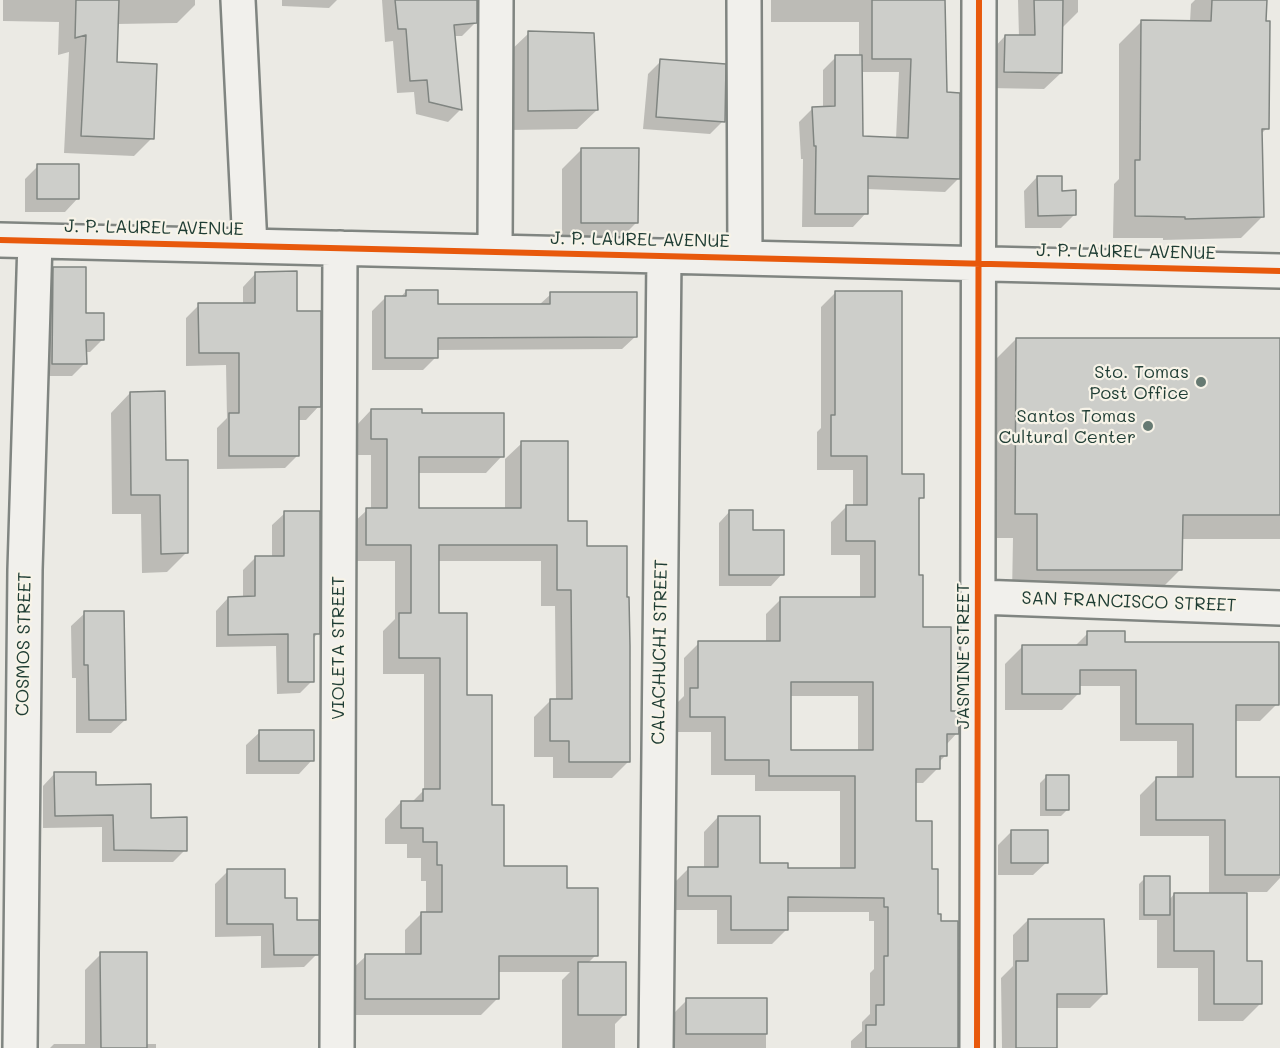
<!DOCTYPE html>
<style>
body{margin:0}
canvas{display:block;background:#ebeae4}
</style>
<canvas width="1280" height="1048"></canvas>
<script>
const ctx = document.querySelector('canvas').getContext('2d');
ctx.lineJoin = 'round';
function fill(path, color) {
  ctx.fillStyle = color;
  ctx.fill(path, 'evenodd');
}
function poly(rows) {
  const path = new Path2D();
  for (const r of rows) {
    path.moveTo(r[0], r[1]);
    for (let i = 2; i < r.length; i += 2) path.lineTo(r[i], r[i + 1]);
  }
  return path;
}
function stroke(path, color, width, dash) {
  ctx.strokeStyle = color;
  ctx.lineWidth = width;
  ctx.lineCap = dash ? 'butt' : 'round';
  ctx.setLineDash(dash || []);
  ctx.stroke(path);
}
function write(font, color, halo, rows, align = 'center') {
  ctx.font = font + ' Mali,sans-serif';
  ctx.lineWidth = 4.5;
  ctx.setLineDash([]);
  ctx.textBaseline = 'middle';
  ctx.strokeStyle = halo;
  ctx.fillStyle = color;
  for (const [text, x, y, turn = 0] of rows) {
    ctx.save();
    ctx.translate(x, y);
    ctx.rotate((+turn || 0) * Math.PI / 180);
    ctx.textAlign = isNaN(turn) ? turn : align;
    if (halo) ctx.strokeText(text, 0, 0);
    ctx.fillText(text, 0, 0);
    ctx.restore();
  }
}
fill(poly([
 [3,0,195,0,195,5,177,23,117,24,116,64,152,138,134,156,64,153,69,52,58,55,59,22,3,21],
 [282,0,337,0,329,8,282,6],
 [382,0,476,0,476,22,462,36,454,36,461,109,448,122,416,114,414,92,397,93,393,41,385,42],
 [771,0,944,0,945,94,958,179,945,192,866,189,866,213,853,227,802,227,803,159,801,159,799,122,812,109,823,108,823,70,836,57,859,57,859,22,771,22],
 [861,72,899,72,896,139,862,138],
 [1018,0,1078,0,1078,12,1061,29,1061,73,1044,89,988,88,989,53,1005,36,1019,37],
 [1195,0,1265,0,1267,128,1260,135,1263,216,1241,238,1163,240,1163,238,1113,238,1114,184,1119,179,1119,44,1141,22,1190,22,1191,4],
 [529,33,597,110,577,129,509,130,509,52],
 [661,61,723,121,710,134,643,129,648,74],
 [582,149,637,222,617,242,562,242,562,169],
 [38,166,78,198,65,212,25,212,25,179],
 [1037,177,1061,193,1075,214,1061,228,1025,228,1024,191],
 [54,269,103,339,90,352,85,352,85,363,72,376,41,376,41,281],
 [256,273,296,313,319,406,306,420,298,420,298,455,285,468,217,469,217,428,227,418,226,365,186,366,186,318,199,305,243,304,243,287],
 [406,291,436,305,539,305,551,294,636,336,622,349,436,350,436,357,423,370,372,370,372,311,385,298,400,298],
 [836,292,900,476,922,497,918,502,918,577,921,629,957,733,946,745,946,755,938,763,938,768,923,783,914,783,914,822,930,871,957,1048,851,1048,851,1041,862,1031,862,1022,870,1014,870,973,874,969,874,921,869,921,869,912,787,912,787,929,772,944,717,944,717,910,674,910,674,883,689,868,704,868,704,832,718,817,759,865,787,870,840,870,840,791,755,791,755,775,711,775,711,732,676,732,676,704,684,696,684,658,699,643,766,643,766,614,781,599,860,599,860,555,831,555,831,522,846,507,853,507,853,470,817,470,817,432,821,428,821,307],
 [789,696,858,696,858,752,789,752],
 [1016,339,1280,340,1280,539,1181,539,1181,569,1156,594,1012,594,1013,538,990,538,991,364],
 [130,393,164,461,187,552,167,572,142,573,141,514,112,514,111,413],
 [371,410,421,414,502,456,486,473,418,473,418,510,505,510,505,459,522,443,567,522,586,547,629,761,612,778,553,778,553,757,534,757,534,717,550,701,556,701,555,606,541,606,541,561,437,561,437,615,465,696,491,806,502,868,566,890,596,955,588,963,625,1014,615,1024,615,1048,562,1048,562,980,570,972,498,972,498,998,481,1015,349,1015,349,972,366,956,405,956,405,930,421,914,426,914,426,881,421,881,421,858,407,858,407,844,385,844,385,819,401,802,412,802,424,790,424,674,383,674,383,631,395,619,395,561,350,561,350,526,367,510,371,510,371,455,355,455,355,427],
 [730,511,752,531,782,574,771,586,719,586,719,523],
 [285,513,318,633,312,640,312,681,300,693,277,694,276,646,216,647,216,611,228,598,243,598,243,570,255,558,272,557,272,525],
 [85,613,125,720,111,733,76,733,76,678,72,678,71,626],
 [1088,633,1123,644,1277,704,1260,721,1235,721,1235,778,1280,778,1280,878,1267,892,1245,892,1245,963,1261,1003,1243,1021,1198,1021,1198,968,1157,968,1157,920,1139,920,1139,884,1145,878,1169,900,1174,894,1209,894,1209,836,1140,836,1140,795,1157,778,1177,778,1177,741,1120,741,1120,686,1079,686,1079,693,1062,710,1005,710,1005,664,1022,647,1074,647],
 [260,732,312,760,299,774,246,774,246,745],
 [55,773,95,787,149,819,185,850,173,862,102,862,102,827,43,828,43,786],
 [1046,777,1068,809,1061,816,1040,816,1040,783],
 [1011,832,1047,862,1033,875,998,875,998,845],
 [228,871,283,900,317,954,304,967,261,968,261,936,215,937,215,884],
 [1028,920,1105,993,1090,1008,1055,1008,1055,1048,1002,1048,1001,978,1013,966,1013,935],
 [101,954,146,1044,156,1044,156,1048,50,1048,54,1044,85,1044,85,970],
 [687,1000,766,1000,766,1048,669,1048,669,1018]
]), '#0003');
const building = poly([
 [76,0,119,0,117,62,157,64,154,139,81,136,86,35,75,38,76,0],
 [395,0,477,0,477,23,454,25,462,110,429,102,427,80,410,81,406,29,398,29,395,0],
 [872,0,945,0,947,92,960,93,960,179,868,176,868,214,815,214,816,146,814,146,812,107,835,106,835,55,862,55,863,136,908,138,911,59,872,59,872,0],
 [1034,0,1063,0,1062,73,1004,72,1005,35,1035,35,1034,0],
 [1212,0,1267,0,1266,21,1270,21,1269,129,1262,129,1264,217,1185,219,1185,217,1135,216,1135,160,1140,160,1141,20,1211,21,1212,0],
 [528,31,594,33,598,110,528,111,528,31],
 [660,59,726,64,725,122,656,117,660,59],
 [581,148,639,148,638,223,581,223,581,148],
 [37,164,79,164,79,199,37,199,37,164],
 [1037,176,1062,176,1062,191,1076,190,1076,215,1038,216,1037,176],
 [53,267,86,267,86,313,104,313,104,340,86,340,87,364,52,364,53,267],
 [297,271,297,311,321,311,321,407,299,407,299,456,229,456,229,413,239,413,239,353,199,353,198,303,255,303,255,272,297,271],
 [406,290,438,290,438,304,550,304,550,292,637,292,637,337,438,338,438,358,385,358,385,296,406,296,406,290],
 [835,291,902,291,902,474,924,474,924,498,919,498,919,575,923,575,923,627,951,627,951,711,959,711,959,734,947,734,947,756,940,756,940,769,916,769,916,821,932,821,932,869,938,869,938,914,941,914,941,921,958,921,958,1048,866,1048,866,1025,876,1025,876,1005,884,1005,884,956,888,956,888,907,884,907,884,898,788,897,788,930,731,930,731,896,688,896,688,867,718,867,718,816,760,816,760,863,788,863,788,868,855,868,855,776,769,776,769,760,725,760,725,717,690,717,690,688,698,688,698,641,780,641,780,597,875,597,875,541,846,541,846,505,867,505,867,456,831,456,831,415,835,415,835,291],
 [791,682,873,682,873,750,791,750,791,682],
 [1016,338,1280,338,1280,515,1183,515,1182,570,1037,570,1037,514,1015,514,1016,338],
 [165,391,166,460,188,460,188,553,161,554,160,495,131,495,130,392,165,391],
 [371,409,422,409,422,413,504,413,504,457,419,457,419,508,521,508,521,441,568,441,568,521,587,521,587,546,627,546,627,597,629,597,630,646,630,762,569,762,569,741,550,741,550,699,572,699,571,590,557,590,557,545,439,545,439,613,467,613,467,695,492,695,492,805,504,805,504,866,567,866,567,888,598,888,598,956,499,956,499,999,365,999,365,954,421,954,421,912,442,912,442,865,437,865,437,842,423,842,423,828,401,828,401,801,423,801,423,789,440,789,440,658,399,658,399,613,411,613,411,545,366,545,366,508,387,508,387,439,371,439,371,409],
 [729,510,753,510,753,530,784,530,784,575,729,575,729,510],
 [284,511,320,511,320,634,314,634,314,682,288,682,288,634,228,635,228,597,255,596,255,556,284,556,284,511],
 [84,611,124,611,126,720,89,720,88,665,84,665,84,611],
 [1087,631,1125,631,1125,642,1279,642,1279,705,1236,705,1236,777,1280,777,1280,875,1225,875,1225,820,1156,820,1156,777,1193,777,1193,724,1136,724,1136,670,1080,670,1080,694,1022,694,1022,645,1087,645,1087,631],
 [259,730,314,730,314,761,259,761,259,730],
 [54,772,96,772,96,785,151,784,151,818,187,817,187,851,114,850,113,815,55,816,54,772],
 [1046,775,1069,775,1069,810,1046,810,1046,775],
 [1011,830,1048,830,1048,863,1011,863,1011,830],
 [227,869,285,869,285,898,297,898,297,920,319,920,319,955,274,955,273,924,227,924,227,869],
 [1144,876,1170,876,1170,915,1144,915,1144,876],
 [1174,893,1247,893,1247,961,1262,961,1262,1004,1214,1004,1214,951,1174,951,1174,893],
 [1028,919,1104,919,1107,994,1057,994,1057,1048,1016,1048,1016,961,1028,961,1028,919],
 [100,952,147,952,147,1048,101,1048,100,952],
 [578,962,626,962,626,1015,578,1015,578,962],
 [686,998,767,998,767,1034,686,1034,686,998]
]);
fill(building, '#cdceca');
stroke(building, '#808581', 1.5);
const minor = poly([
 [238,0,250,246],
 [744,0,745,258],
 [0,240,1280,271],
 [495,252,496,0],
 [978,597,1280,608],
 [20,1048,25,570,35,241],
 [337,1048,340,248],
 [656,1048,664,256],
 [977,1048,979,0]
]);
stroke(minor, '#808581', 38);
stroke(minor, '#f1f0ec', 33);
stroke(poly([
 [0,240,1280,271],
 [977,1048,979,0]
]), '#e8590c', 6);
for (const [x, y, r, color] of [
 [1201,382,6,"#667a72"],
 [1148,426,6,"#667a72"]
]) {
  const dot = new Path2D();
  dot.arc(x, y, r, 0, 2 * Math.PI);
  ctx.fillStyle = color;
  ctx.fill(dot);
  stroke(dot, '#f7f3e8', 2);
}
write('18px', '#1f3d34', '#f7f3e8', [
 ["J. P. LAUREL AVENUE",154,228,1],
 ["J. P. LAUREL AVENUE",640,240,1],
 ["J. P. LAUREL AVENUE",1126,252,1],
 ["SAN FRANCISCO STREET",1129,602,2],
 ["COSMOS STREET",24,644,-89],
 ["VIOLETA STREET",338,648,-90],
 ["CALACHUCHI STREET",660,652,-89],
 ["JASMINE STREET",963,656,-90]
]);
write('18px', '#1f3d34', '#f7f3e8', [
 ["Sto. Tomas",1189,372],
 ["Post Office",1189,393],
 ["Santos Tomas",1136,416],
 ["Cultural Center",1136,437]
], 'right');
</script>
